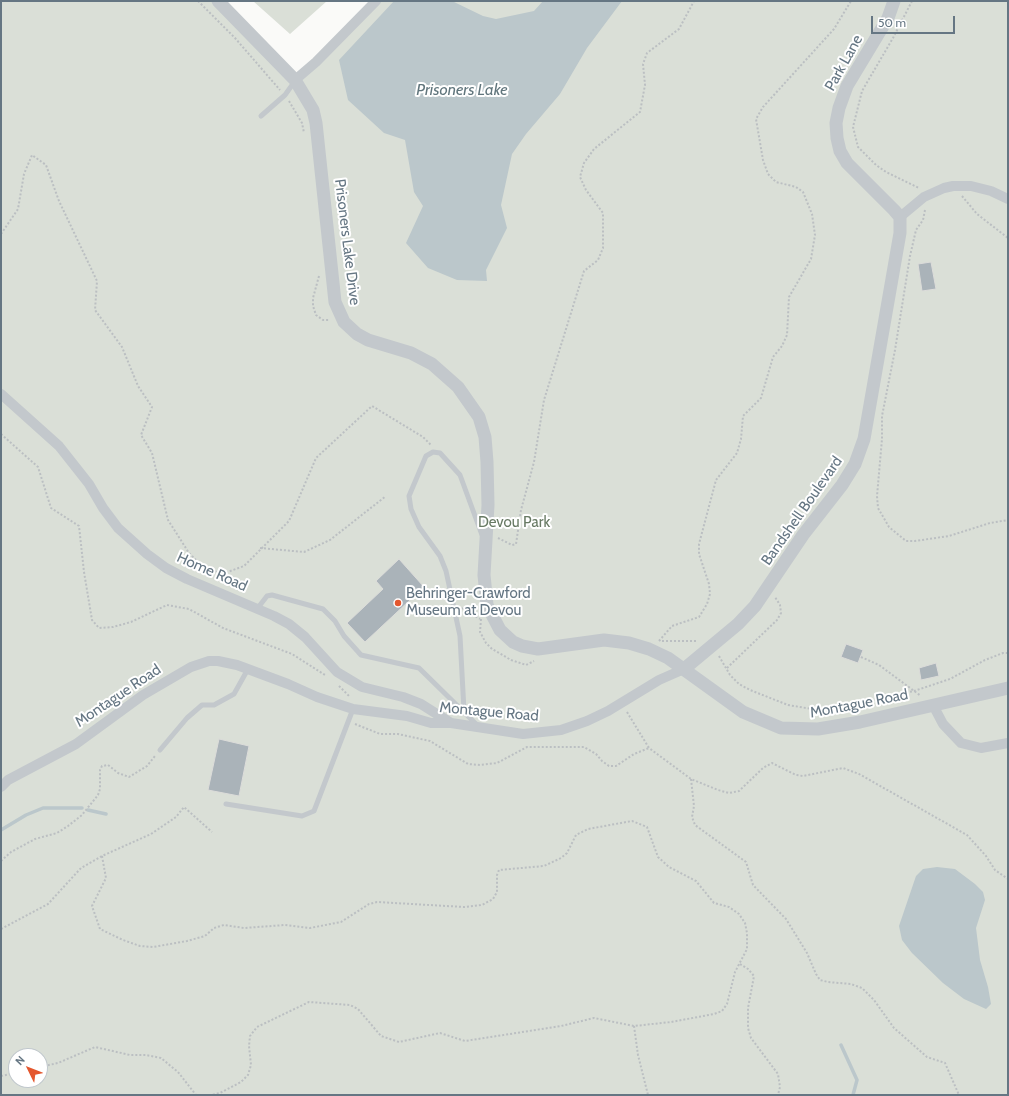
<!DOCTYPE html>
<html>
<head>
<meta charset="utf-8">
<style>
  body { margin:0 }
  #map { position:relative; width:1009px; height:1096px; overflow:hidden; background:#fafaf8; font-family:Cabin,sans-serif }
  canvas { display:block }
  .frame { position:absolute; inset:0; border:2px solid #657683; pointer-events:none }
  .north { position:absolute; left:8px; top:1048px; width:40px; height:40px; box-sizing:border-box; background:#fff; border:1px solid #c1c8cd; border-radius:50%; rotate:313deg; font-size:11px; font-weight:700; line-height:16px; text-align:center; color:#657683 }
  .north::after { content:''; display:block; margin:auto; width:14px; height:18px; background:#e4572e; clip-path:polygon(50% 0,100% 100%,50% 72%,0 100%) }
  .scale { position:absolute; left:871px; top:16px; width:84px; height:18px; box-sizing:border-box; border:2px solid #657683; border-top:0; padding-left:5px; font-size:12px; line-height:14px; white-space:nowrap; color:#657683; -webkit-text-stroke:3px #fff; paint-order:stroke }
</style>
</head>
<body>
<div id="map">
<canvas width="1009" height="1096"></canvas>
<div class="frame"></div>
<div class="north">N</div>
<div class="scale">50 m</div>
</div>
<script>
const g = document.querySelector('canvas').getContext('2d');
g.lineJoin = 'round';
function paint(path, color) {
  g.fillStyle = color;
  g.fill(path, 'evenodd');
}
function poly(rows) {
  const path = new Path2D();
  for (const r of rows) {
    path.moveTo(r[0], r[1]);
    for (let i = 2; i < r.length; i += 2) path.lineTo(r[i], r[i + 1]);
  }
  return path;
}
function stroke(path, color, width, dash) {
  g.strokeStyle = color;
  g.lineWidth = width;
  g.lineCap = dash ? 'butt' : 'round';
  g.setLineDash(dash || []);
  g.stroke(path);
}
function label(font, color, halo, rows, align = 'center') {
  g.font = font + ' Cabin,sans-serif';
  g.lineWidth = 4;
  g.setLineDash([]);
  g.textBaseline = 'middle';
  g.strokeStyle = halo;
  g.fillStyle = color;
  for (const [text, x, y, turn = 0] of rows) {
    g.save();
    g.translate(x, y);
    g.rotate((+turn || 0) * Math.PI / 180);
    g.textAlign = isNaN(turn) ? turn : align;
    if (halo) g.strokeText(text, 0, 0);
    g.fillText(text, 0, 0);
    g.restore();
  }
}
paint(poly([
  [1,1,218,1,295,80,376,1,1008,1,1008,1095,1,1095],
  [16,1056,40,1056,40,1080,16,1080],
  [253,1,327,1,290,34]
]), '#dadfd7');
paint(poly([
  [394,1,452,1,483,16,496,19,534,11,543,1,622,1,587,48,560,94,526,134,512,154,501,205,507,228,486,270,487,281,457,280,428,268,406,243,423,206,414,192,405,140,384,133,348,100,339,60],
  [937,867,955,869,975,884,983,892,985,900,976,928,980,960,988,987,991,1004,986,1009,964,999,943,983,912,953,902,940,899,926,916,876,923,869]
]), '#bbc7cb');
stroke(poly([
  [88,810,106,814],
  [1,830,26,815,43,808,82,808],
  [841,1045,857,1080,853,1095]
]), '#bbc7cb', 3.5);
const building = poly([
  [931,262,936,289,922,291,918,264,931,262],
  [399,559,424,587,365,642,347,623,383,589,376,581,399,559],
  [846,644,863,650,858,663,841,657,846,644],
  [936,663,939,676,921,680,919,668,936,663],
  [219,739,249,746,239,796,208,790,219,739]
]);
paint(building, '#aab3b9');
stroke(building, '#dcdcda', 1);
stroke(poly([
  [198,1,235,38,280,90],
  [912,1,893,38,862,91,853,127,858,147,876,165,886,172,919,188],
  [289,101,302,123,304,133],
  [962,196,977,214,1008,238],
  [925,210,923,220,916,230,910,256,895,350,882,416,882,439,877,496,878,508,889,527,906,541,915,541,949,536,990,523,1008,520],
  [1,234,18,209,24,174,32,155,46,165,59,201,97,281,95,310,122,347,138,386,152,407,141,435,152,453,168,520,189,553,202,566,222,574,244,566,289,521,316,458,372,406,423,437,431,445],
  [319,276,313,298,313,306,316,315,323,320,330,320],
  [1,434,38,467,51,508,79,526,84,572,92,620,99,628,113,627,131,622,167,605,189,609,223,628,292,654,325,675],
  [498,538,512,545,516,544,521,510,534,462,544,400,584,271,598,260,603,248,603,213,586,190,580,177,584,163,594,149,640,112,645,85,643,64,647,53,679,29,694,1],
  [260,548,304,552,330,540,386,496],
  [462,608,480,619],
  [481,619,480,632,486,643,492,649,511,660,526,665,534,661],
  [659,641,672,626,699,617,707,604,710,594,709,584,699,554,699,544,716,480,737,453,741,439,743,416,761,398,773,357,782,346,787,335,789,297,811,259,815,235,812,214,803,192,796,187,776,182,768,174,763,160,756,119,763,107,834,29,851,1],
  [662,641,698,641],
  [719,656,730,675,739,684,750,690,788,705,812,709,838,707,914,691,950,679,985,660,1003,653,1008,653],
  [861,657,879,665,921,696],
  [727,668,777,620,781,613,780,605,775,597],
  [339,686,350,697],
  [627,712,649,748,691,779,718,790,729,793,739,791,763,768,772,763,796,775,803,776,843,768,859,774,967,835,986,856,995,870,1008,879],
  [355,724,380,734,398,734,430,741,468,764,480,765,497,763,527,747,584,747,596,754,602,761,609,766,616,766,634,754,649,748],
  [691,779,694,806,692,817,695,825,746,862,753,885,786,919,807,953,816,974,820,980,828,982,851,984,862,988,874,1000,894,1028,927,1057,945,1063,959,1095],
  [102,856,106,878,92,906,100,929,123,940,140,946,153,947,187,941,205,936,214,928,224,925,244,928,285,925,310,928,341,922,369,904,377,902,464,907,482,905,493,899,497,892,497,875,499,870,544,866,561,858,567,853,576,835,588,829,632,821,647,827,658,857,669,867,696,881,714,903,729,907,739,914,745,923,747,933,747,949,735,972,727,1004,722,1011,714,1014,671,1022,634,1026,594,1018,561,1026,465,1041,440,1033,399,1042,381,1036,358,1009,350,1005,309,1002,257,1027,250,1036,249,1046,251,1065,248,1075,241,1082,220,1093,212,1095],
  [1,861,11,852,35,839,57,833,68,826,82,815,98,795,100,789,100,770,102,766,108,765,118,773,129,777,147,766,155,756],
  [1,929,48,904,81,868,102,856,151,834,176,817,184,807,212,832],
  [740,964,748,969,754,976,748,1008,748,1028,751,1038,778,1074,780,1087,778,1095],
  [634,1026,638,1055,648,1095],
  [40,1067,58,1063,95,1047,130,1055,146,1055,161,1058,178,1072,196,1095],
  [1,1076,16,1073]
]), '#bbbfc2', 2, [2, 2]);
stroke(poly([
  [261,116,285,95,295,81],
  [257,609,267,596,272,595,323,609,335,621,344,636,361,655,419,668,476,724],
  [464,711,460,636,446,571,440,556,419,527,411,509,409,496,426,456,433,452,440,453,460,475,482,535],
  [160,750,187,718,202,705,214,705,234,694,248,669],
  [226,804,302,816,314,811,353,709]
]), '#c3c8cc', 5);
stroke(poly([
  [295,80,316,62,376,1],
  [900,217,924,197,944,188,953,186,971,186,991,191,1008,199],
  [1,394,59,446,89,484,103,508,118,528,147,554,166,568,187,579,274,616,289,624,305,637,337,672,362,687,403,697,421,704,451,723],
  [933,705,943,724,961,743,981,748,1008,743],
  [1,787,8,780,76,744,143,695,191,667,209,661,218,661,237,665,288,684,317,697,353,709,407,716,431,723,451,723,523,734,561,730,587,721,608,711,659,680,684,669]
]), '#c3c8cc', 10);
stroke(poly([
  [218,1,295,80,313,110,316,123,335,302,344,322,357,334,368,340,411,353,432,364,458,387,479,417,485,437,487,462,488,505,484,575,487,605,500,630,513,642,522,646,538,649,604,640,629,643,649,649,668,658,743,712,781,728,818,729,860,722,1008,688],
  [684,669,738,624,755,606,803,535,842,485,855,464,864,439,900,233,900,217,894,210,847,163,840,151,837,138,836,123,839,108,847,86,888,18,894,1]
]), '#c3c8cc', 13);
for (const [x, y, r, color] of [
  [398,603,4,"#e4572e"]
]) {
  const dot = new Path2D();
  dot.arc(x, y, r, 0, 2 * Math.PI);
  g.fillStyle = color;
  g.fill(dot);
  stroke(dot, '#fff', 1.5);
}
label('15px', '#657683', '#fff', [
  ["Park Lane",844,63,-61],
  ["Prisoners Lake Drive",347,242,83],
  ["Bandshell Boulevard",802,511,-55],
  ["Home Road",212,572,24],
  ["Montague Road",118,696,-34],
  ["Montague Road",859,704,-11],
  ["Montague Road",489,712,5]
]);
label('15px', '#687a64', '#fff', [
  ["Devou Park",514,523]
]);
label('15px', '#657683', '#fff', [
  ["Behringer-Crawford",406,594],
  ["Museum at Devou",406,611]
], 'left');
label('italic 16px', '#60757c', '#fff', [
  ["Prisoners Lake",462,90]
]);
</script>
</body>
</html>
